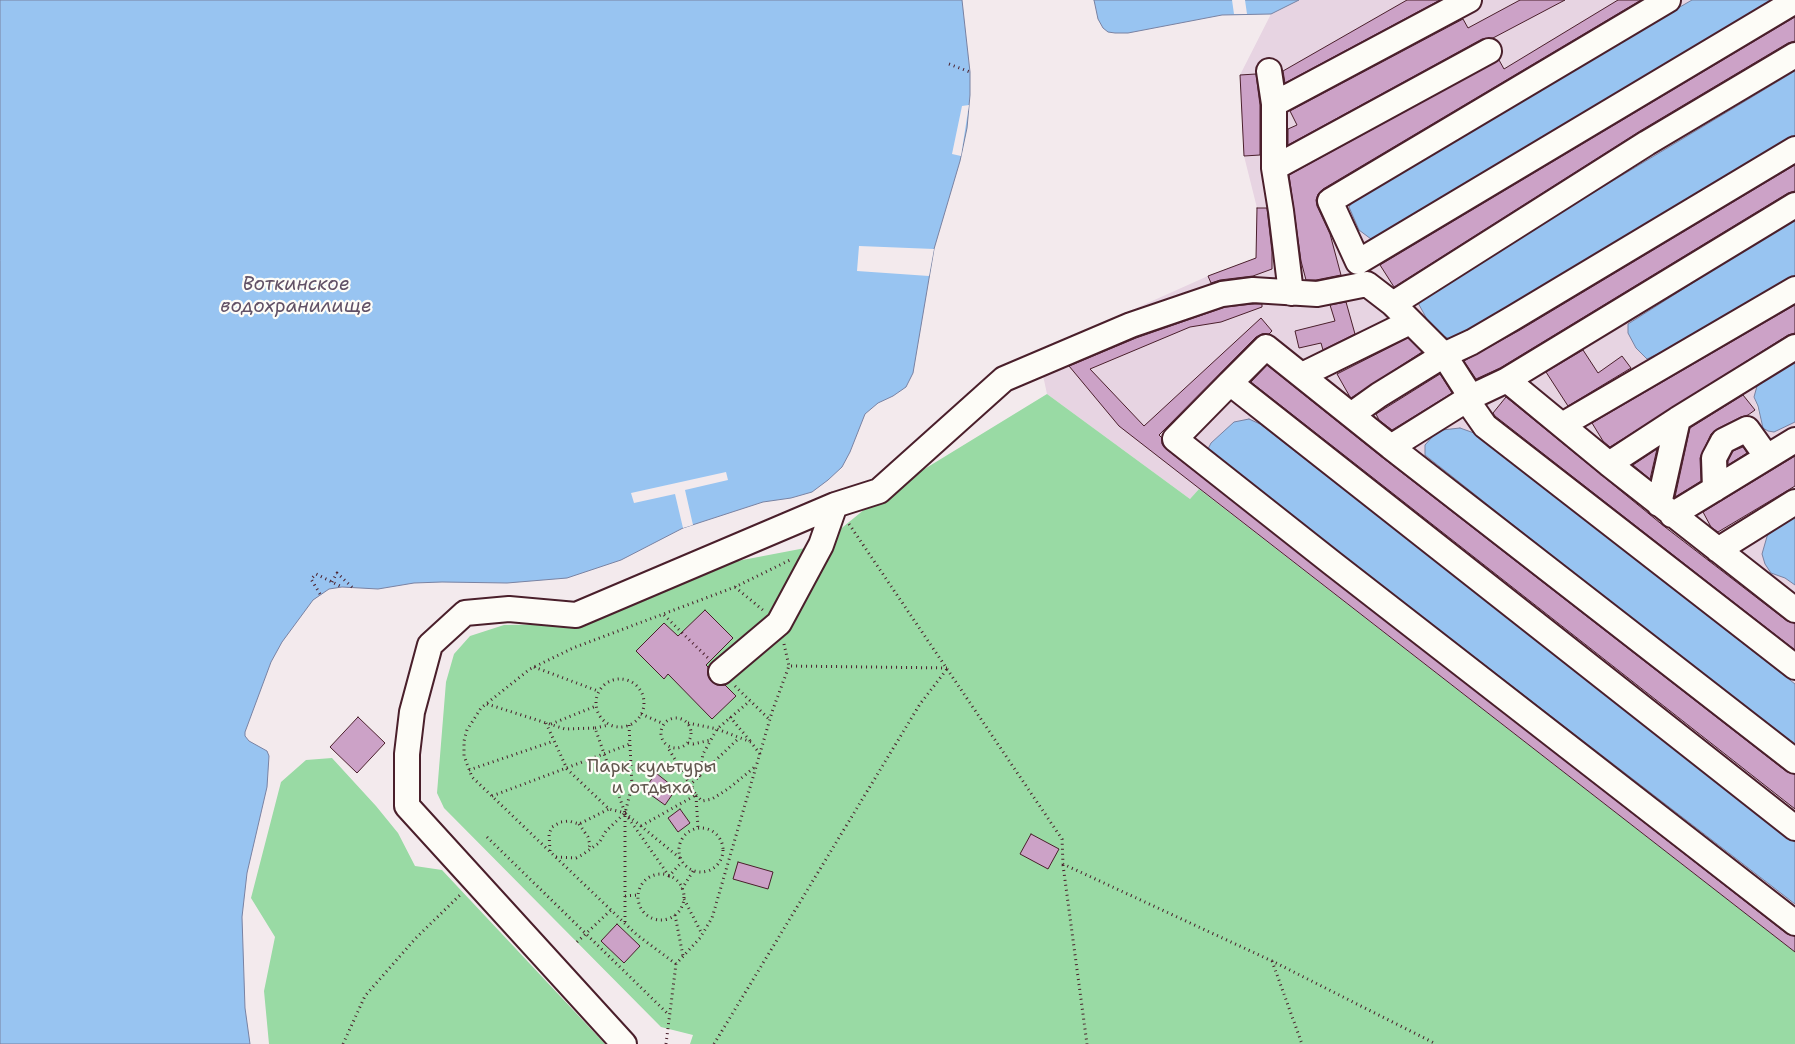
<!DOCTYPE html>
<html>
<head>
<meta charset="utf-8">
<style>
  body { margin:0 }
  canvas { display:block; background:#f3eaed }
</style>
</head>
<body>
<canvas width="1795" height="1044"></canvas>
<script>
const g = document.querySelector('canvas').getContext('2d');
g.lineJoin = 'round';
function paint(path, color) {
  g.fillStyle = color;
  g.fill(path, 'evenodd');
}
function poly(rows) {
  const path = new Path2D();
  for (const r of rows) {
    if (r.length === 3) {
      path.moveTo(r[0] + r[2], r[1]);
      path.arc(r[0], r[1], r[2], 0, 2 * Math.PI);
      continue;
    }
    path.moveTo(r[0], r[1]);
    for (let i = 2; i < r.length; i += 2) path.lineTo(r[i], r[i + 1]);
  }
  return path;
}
function stroke(path, color, width, dash) {
  g.strokeStyle = color;
  g.lineWidth = width;
  g.lineCap = dash ? 'butt' : 'round';
  g.setLineDash(dash || []);
  g.stroke(path);
}
function label(font, color, halo, rows, align = 'center') {
  g.font = font + ' "Shantell Sans",sans-serif';
  g.lineWidth = 4.5;
  g.setLineDash([]);
  g.textBaseline = 'middle';
  g.strokeStyle = halo;
  g.fillStyle = color;
  for (const [text, x, y, turn = 0] of rows) {
    g.save();
    g.translate(x, y);
    g.rotate((+turn || 0) * Math.PI / 180);
    g.textAlign = isNaN(turn) ? turn : align;
    if (halo) g.strokeText(text, 0, 0);
    g.fillText(text, 0, 0);
    g.restore();
  }
}
paint(poly([
  [1299,0,1692,0,1430,151,1795,0,1795,71,1425,294,1422,312,1429,323,1439,334,1450,339,1482,325,1795,136,1795,218,1628,324,1628,333,1795,279,1795,359,1754,397,1763,428,1774,432,1795,422,1795,512,1771,573,1785,578,1795,585,1795,684,1474,433,1425,455,1795,748,1795,842,1260,424,1263,495,1795,904,1795,952,1199,489,1190,499,1047,394,1038,352,1208,276,1256,258,1257,208,1244,156,1240,75,1271,14]
]), '#e7d4e2');
paint(poly([
  [1047,394,1190,499,1199,489,1795,952,1795,1044,690,1044,693,1035,661,1027,444,808,437,793,446,682,454,654,470,636,504,625,577,624,732,562,821,545,882,495],
  [332,758,376,806,398,833,415,866,442,870,605,1044,269,1044,264,991,275,937,251,898,281,782,306,760]
]), '#99daa4');
const water = poly([
  [0,0,962,0,970,72,970,95,967,128,960,161,934,249,913,373,906,387,893,396,878,403,865,414,850,452,842,467,828,480,812,492,791,498,763,502,683,528,621,560,567,578,507,583,442,582,414,583,378,589,342,587,329,589,313,600,282,642,271,662,245,732,245,736,249,741,267,751,269,756,267,787,247,873,242,917,245,1008,250,1044,0,1044,0,0],
  [1094,0,1299,0,1271,14,1222,15,1128,33,1115,33,1108,32,1103,28,1098,19,1094,0],
  [1692,0,1786,0,1436,205,1371,239,1359,230,1349,207,1356,197,1430,151,1692,0],
  [1795,71,1795,136,1482,325,1450,339,1439,334,1429,323,1417,301,1425,294,1795,71],
  [1795,218,1795,279,1689,339,1647,359,1636,348,1628,333,1628,324,1795,218],
  [1795,359,1795,422,1774,432,1768,431,1763,428,1758,406,1754,397,1757,386,1795,359],
  [1249,419,1260,424,1795,842,1795,904,1207,451,1211,443,1234,422,1249,419],
  [1460,428,1474,433,1795,684,1795,748,1425,455,1425,445,1433,436,1442,430,1460,428],
  [1795,512,1795,585,1785,578,1771,573,1765,564,1762,554,1768,533,1779,522,1795,512]
]);
paint(water, '#98c4f1');
stroke(water, '#7982a2', 1);
paint(poly([
  [1232,0,1245,0,1247,14,1234,14],
  [969,105,961,156,952,154,962,106],
  [859,246,934,249,929,276,857,271],
  [726,472,728,480,685,490,693,525,683,528,675,494,634,503,631,493]
]), '#f3eaed');
const building = poly([
  [1407,0,1440,0,1285,83,1283,71,1407,0],
  [1520,0,1565,0,1493,38,1482,39,1288,145,1288,129,1297,125,1290,111,1463,19,1468,28,1520,0],
  [1618,0,1641,0,1323,189,1318,194,1316,200,1317,206,1330,234,1341,275,1316,280,1306,280,1301,261,1289,175,1499,60,1504,69,1618,0],
  [1795,17,1795,41,1788,43,1640,131,1394,287,1380,265,1795,17],
  [1256,74,1260,105,1260,155,1244,156,1240,75,1256,74],
  [1795,165,1795,191,1788,193,1500,368,1476,379,1464,361,1520,330,1795,165],
  [1257,208,1267,208,1272,252,1272,269,1253,276,1220,280,1211,283,1208,276,1256,258,1257,208],
  [1346,302,1355,334,1323,350,1321,343,1299,348,1295,331,1335,321,1330,305,1346,302],
  [1253,304,1262,304,1262,307,1221,322,1190,327,1090,369,1144,426,1261,318,1272,331,1269,334,1262,334,1256,337,1159,435,1162,438,1162,444,1166,449,1787,934,1795,936,1795,952,1119,426,1069,366,1136,338,1225,307,1253,304],
  [1795,305,1795,333,1788,335,1610,447,1603,441,1592,423,1795,305],
  [1408,338,1422,352,1351,398,1350,397,1337,374,1408,338],
  [1583,350,1598,373,1622,356,1631,368,1568,406,1546,372,1583,350],
  [1267,365,1383,458,1787,772,1795,774,1795,809,1251,382,1267,365],
  [1440,374,1452,393,1392,430,1379,420,1376,414,1440,374],
  [1743,395,1755,410,1748,415,1741,417,1717,429,1711,434,1700,458,1701,481,1675,497,1690,428,1743,395],
  [1506,397,1665,527,1787,621,1795,623,1795,650,1495,416,1493,413,1506,397],
  [1743,447,1747,453,1728,465,1728,461,1733,451,1743,447],
  [1657,449,1650,479,1633,465,1657,449],
  [1795,456,1795,486,1718,532,1711,527,1703,512,1795,456],
  [705,610,733,638,706,665,708,667,708,675,711,681,717,685,725,685,736,696,712,719,668,674,664,679,636,651,664,623,678,636,705,610],
  [358,717,385,743,357,773,330,747,358,717],
  [656,773,676,789,665,805,644,790,656,773],
  [680,809,690,823,678,832,668,818,680,809],
  [1031,834,1059,849,1048,869,1020,854,1031,834],
  [738,862,773,872,768,889,733,879,738,862],
  [617,924,640,946,624,963,601,941,617,924]
]);
paint(building, '#cca2c7');
stroke(building, '#4a1f2b', 1);
const minor = poly([
  [1668,0,1330,201,1358,262,1795,1],
  [1269,71,1274,104,1274,168,1281,211,1291,293],
  [1274,104,1469,0],
  [1274,168,1489,51],
  [1795,205,1507,380,1609,464,1795,610],
  [1393,304,1647,143,1795,55],
  [1302,375,1410,322],
  [1507,380,1471,397,1391,447,1351,415,1379,395,1444,355,1472,342,1513,318,1795,149],
  [1230,383,1175,439,1332,563,1795,923],
  [1351,415,1266,347,1230,383,1795,828],
  [1562,425,1795,289],
  [1391,447,1795,761],
  [1609,464,1678,419,1795,347],
  [1715,489,1714,458,1723,441,1747,429,1767,457],
  [1659,504,1678,419],
  [1672,515,1795,440],
  [1718,550,1795,502],
  [721,672,779,623,821,545,835,505],
  [624,1044,407,806,407,754,412,712,430,645,465,613,509,609,576,615,835,505,879,491,1004,379,1131,325,1222,294,1253,290,1317,294,1367,284,1393,304,1444,355,1471,397,1471,406,1485,426,1795,667]
]);
stroke(minor, '#4a1f2b', 28);
stroke(poly([
  [949,64,970,72],
  [849,524,1062,839,1063,864,1272,961,1436,1044],
  [332,582,337,573,353,588],
  [735,587,764,611],
  [320,594,311,579,316,574,342,587],
  [664,615,708,658],
  [784,644,789,666],
  [534,667,598,691],
  [620,703,24],
  [735,686,770,720],
  [487,704,565,729,595,728,625,813,625,922],
  [641,714,664,724],
  [730,717,751,742],
  [676,733,15],
  [546,723,567,769,609,809,625,813,681,859],
  [688,723,717,729,751,742,760,754],
  [551,724,596,706],
  [629,725,632,786,625,813,669,876,682,862],
  [595,728,609,725],
  [688,743,693,744,711,740],
  [469,770,554,741],
  [699,777,703,754,717,729,750,701],
  [692,787,692,783,739,738],
  [696,795,702,801,712,799,728,789,756,766],
  [492,796,630,744],
  [696,796,698,828],
  [579,824,588,837,590,845,588,850],
  [641,826,696,795,667,746],
  [701,850,22],
  [487,837,669,1015],
  [550,851,549,834,552,827,561,822,569,821,579,824,609,809],
  [556,857,576,858,582,855,599,843,606,831,625,813],
  [1063,865,1087,1044],
  [661,897,23],
  [682,889,693,871],
  [625,896,638,895],
  [684,899,702,934],
  [675,915,683,956],
  [577,942,611,910],
  [1272,961,1302,1044],
  [676,964,637,935,472,777,464,756,464,741,467,730,481,708,530,669,573,648,735,587,790,560],
  [343,1044,365,996,415,939,462,893],
  [666,1044,676,964,700,938,712,918,772,712,789,666,947,668],
  [714,1044,920,704,947,669]
]), '#4a1f2b', 3, [1, 4]);
stroke(minor, '#fdfcf7', 24);
label('18px', '#62574f', '#fdfcf7', [
  ["Парк культуры",652,767],
  ["и отдыха",652,788]
]);
label('italic 19px', '#615166', '#fdfcf7', [
  ["Воткинское",296,285],
  ["водохранилище",296,307]
]);
</script>
</body>
</html>
